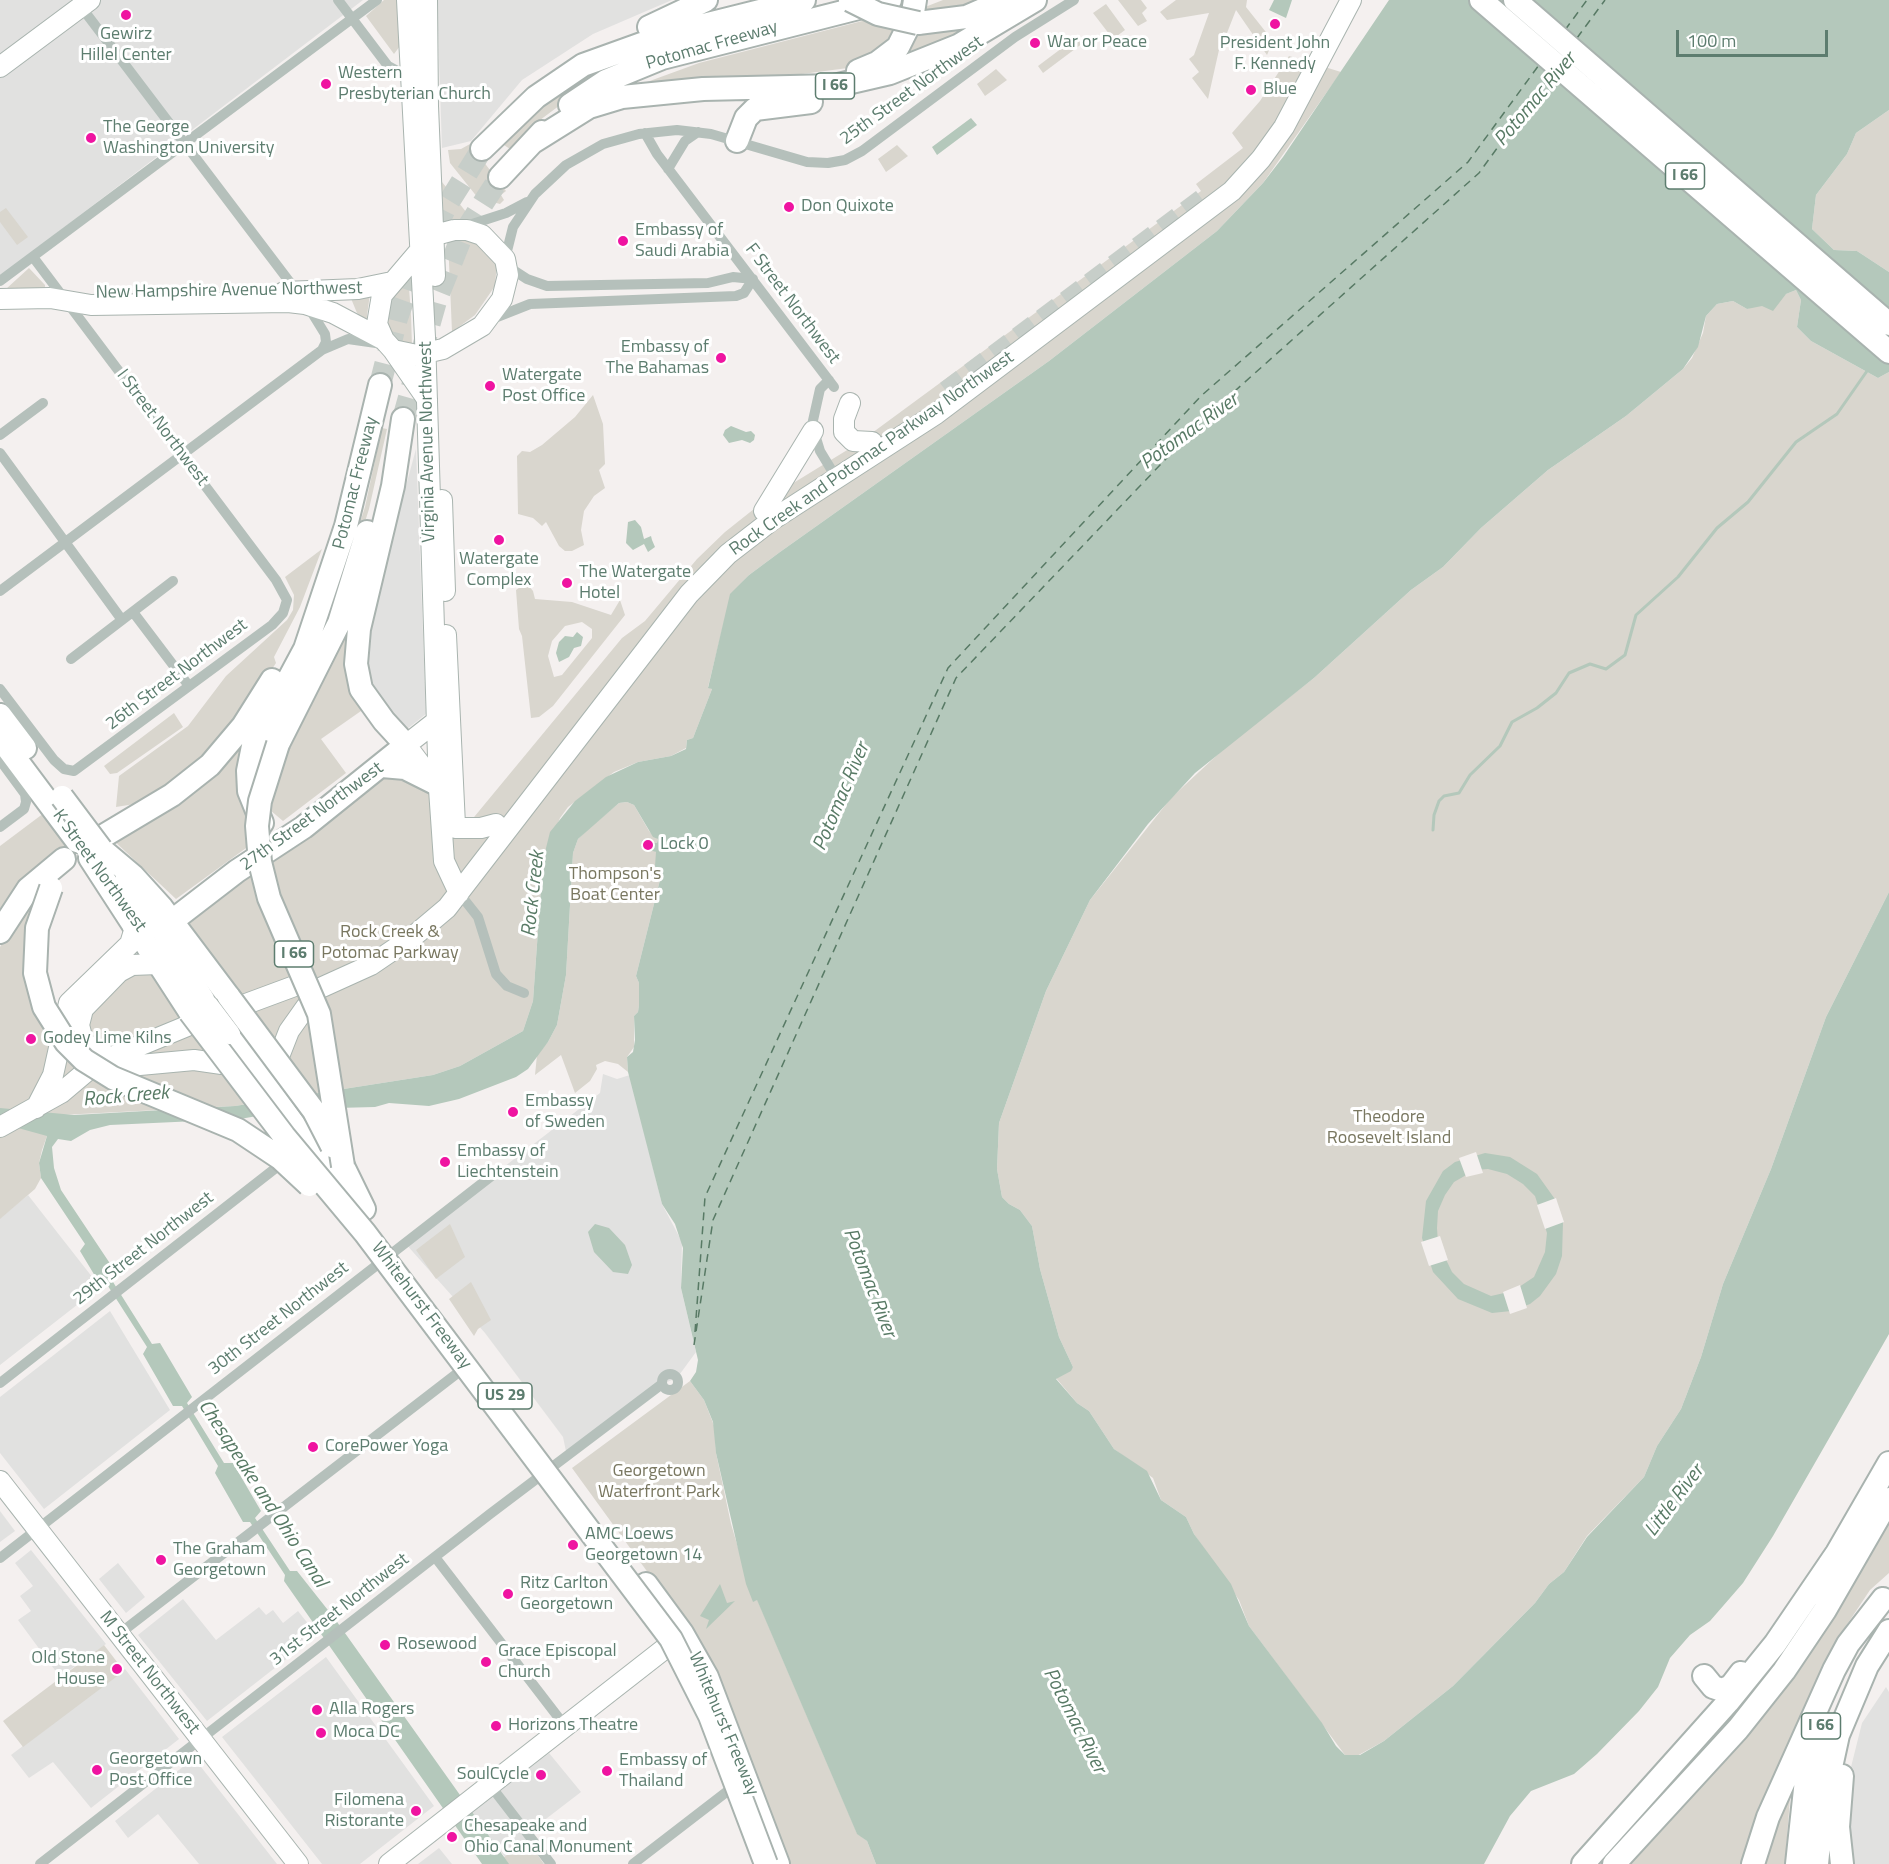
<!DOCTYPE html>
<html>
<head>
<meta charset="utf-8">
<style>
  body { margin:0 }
  #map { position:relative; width:1889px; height:1864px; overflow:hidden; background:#f4f0ef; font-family:"Titillium Web",sans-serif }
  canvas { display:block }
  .scale { position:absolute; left:1676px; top:30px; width:152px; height:27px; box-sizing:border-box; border:3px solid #5d7d6f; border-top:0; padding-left:8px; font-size:18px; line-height:21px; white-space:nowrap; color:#5d7d6f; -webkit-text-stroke:4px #fff; paint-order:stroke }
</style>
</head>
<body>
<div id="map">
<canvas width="1889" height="1864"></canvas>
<div class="scale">100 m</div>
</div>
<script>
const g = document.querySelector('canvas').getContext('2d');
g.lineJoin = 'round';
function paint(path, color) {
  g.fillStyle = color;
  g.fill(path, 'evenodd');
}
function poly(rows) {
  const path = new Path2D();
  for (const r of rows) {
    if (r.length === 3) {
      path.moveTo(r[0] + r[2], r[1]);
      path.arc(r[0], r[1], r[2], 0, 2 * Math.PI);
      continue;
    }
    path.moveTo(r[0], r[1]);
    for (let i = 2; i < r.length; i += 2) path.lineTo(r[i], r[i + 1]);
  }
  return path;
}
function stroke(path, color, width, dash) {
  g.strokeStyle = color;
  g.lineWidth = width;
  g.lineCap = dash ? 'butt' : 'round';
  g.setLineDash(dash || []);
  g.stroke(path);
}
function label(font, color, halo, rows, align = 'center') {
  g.font = font + ' "Titillium Web",sans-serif';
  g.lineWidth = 6;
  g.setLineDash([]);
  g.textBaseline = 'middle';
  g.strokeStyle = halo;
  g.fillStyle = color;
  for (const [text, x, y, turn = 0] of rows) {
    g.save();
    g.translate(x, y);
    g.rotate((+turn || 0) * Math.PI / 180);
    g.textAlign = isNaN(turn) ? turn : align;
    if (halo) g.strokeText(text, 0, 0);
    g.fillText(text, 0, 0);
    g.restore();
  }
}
paint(poly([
  [0,0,363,0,0,276],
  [437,0,672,0,593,34,522,80,471,141,442,148],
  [416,449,426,714,402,733,366,684,360,654],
  [603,1074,617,1079,630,1075,662,1204,682,1242,681,1288,696,1352,677,1378,662,1384,567,1456,563,1437,485,1333,405,1243,600,1093],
  [28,1195,100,1287,0,1365,0,1218],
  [110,1311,170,1410,44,1509,0,1453,0,1397],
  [0,1511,15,1531,0,1542],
  [31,1550,106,1644,60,1677,18,1620,31,1611,20,1596,33,1586,15,1563],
  [118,1563,145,1597,126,1613,99,1579],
  [183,1599,216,1640,259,1607,266,1615,273,1610,283,1623,298,1611,317,1635,207,1721,138,1635],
  [326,1657,434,1806,360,1864,322,1864,222,1737],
  [125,1669,179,1739,91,1808,53,1762,29,1778,11,1755],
  [1886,1687,1889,1692,1889,1864,1852,1864,1850,1857,1849,1775,1862,1723],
  [549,1753,581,1792,525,1835,528,1839,505,1857,472,1813],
  [194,1758,277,1864,199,1864,158,1814,128,1838,115,1821],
  [439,1848,452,1864,418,1864]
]), '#e1e1e0');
paint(poly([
  [384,0,397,0,400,12,400,46,394,54,366,16],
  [943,0,992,0,934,15,920,9],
  [1118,0,1141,0,1147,8,1142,13,1147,21,1138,26],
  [1176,0,1247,0,1246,7,1273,41,1267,55,1236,10,1227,33,1223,32,1208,99,1192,78,1199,72,1189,59,1194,55,1209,13,1167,20,1160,12],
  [827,3,829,10,575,94,540,120,510,149,501,143,526,119,563,90,612,63,767,17],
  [1106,4,1125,30,1113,39,1093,13],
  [874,18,903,26,898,37,848,68,779,77,636,86,699,63],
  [979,21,931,51,876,69,911,34],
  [1078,36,1083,43,1043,73,1038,66],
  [1289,56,1341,72,1263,183,1217,231,1049,361,780,552,749,575,731,594,708,687,712,689,693,738,687,740,686,748,671,756,638,762,614,772,568,807,560,818,543,860,533,1001,523,1031,460,1066,433,1075,235,1106,61,1115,47,1136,42,1150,39,1163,41,1178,35,1189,0,1219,0,947,18,917,49,875,41,893,45,1023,132,969,210,904,300,837,389,775,422,785,465,828,622,638,645,621,697,559,725,532,764,501,857,444,1201,191,1196,184,1243,148,1232,133,1260,101],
  [996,69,1007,80,985,96,977,84],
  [1889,110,1889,272,1857,251,1834,250,1812,229,1816,195,1847,154,1856,133],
  [470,144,506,191,501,195,504,200,500,204,478,198,450,163,448,150,461,149],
  [897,145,908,156,886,172,878,159],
  [442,182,471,218,443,223],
  [6,208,28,237,17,245,0,222,0,212],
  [471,236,497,262,495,286,475,315,452,332,448,239],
  [29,268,45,285,45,288,6,289],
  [408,274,411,315,412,346,397,341,386,322,392,292],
  [1796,290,1801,300,1797,327,1811,341,1878,378,1889,372,1889,892,1826,1017,1771,1169,1723,1284,1701,1357,1681,1409,1657,1446,1644,1477,1587,1536,1564,1572,1549,1584,1535,1603,1453,1686,1384,1741,1355,1757,1345,1755,1249,1626,1239,1600,1194,1534,1186,1517,1161,1500,1153,1478,1114,1449,1089,1411,1077,1403,1056,1378,1073,1367,1059,1337,1040,1269,1032,1226,1020,1210,1009,1204,1002,1197,997,1169,999,1123,1046,991,1090,900,1171,798,1229,744,1314,678,1411,590,1443,567,1481,528,1548,470,1626,416,1683,369,1692,358,1703,333,1706,316,1717,304,1733,301,1747,309],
  [370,294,367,315,368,323,357,313,350,296],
  [593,395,603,424,605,464,599,470,605,488,594,496,584,511,581,530,584,545,572,551,565,551,559,546,546,522,542,526,533,518,518,514,517,456,522,451,530,452,542,445,575,417],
  [382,428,387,429,369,509,330,633,254,777,254,768,339,588,365,507],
  [322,549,300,607,274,657,276,663,233,729,153,801,116,807,119,776,188,726,226,676,287,620,293,610,294,595,285,577],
  [523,585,528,585,533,591,535,599,572,602,611,615,620,600,625,615,553,706,539,717,531,718,522,636,519,629,516,590],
  [582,622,592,629,592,638,562,675,554,677,548,656,552,641,565,626],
  [353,602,362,707,361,711,321,739,346,773,283,821,270,810,276,775],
  [260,709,253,843,176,899,110,837],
  [174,713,183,727,117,773,110,774,104,766],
  [627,802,634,805,649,831,658,839,657,843,642,840,656,852,661,876,636,976,639,983,639,1005,638,1012,634,1016,634,1047,627,1057,628,1072,618,1064,605,1061,596,1065,597,1069,590,1081,575,1093,561,1055,535,1075,537,1055,548,1042,557,1025,566,975,573,853,578,839,589,828,619,803],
  [44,813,70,848,47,864,0,917,0,846],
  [450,1224,465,1257,436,1279,416,1250],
  [471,1282,491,1320,478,1329,474,1336,449,1299],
  [690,1381,704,1400,715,1428,716,1453,731,1524,754,1601,757,1599,857,1833,867,1841,876,1864,788,1864,699,1643,572,1468],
  [1889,1512,1889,1573,1870,1590,1846,1626,1821,1674,1744,1864,1623,1864,1642,1843],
  [104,1645,124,1671,23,1747,3,1721],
  [1790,1798,1785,1864,1763,1864,1782,1810],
  [527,1840,544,1864,508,1864,503,1858]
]), '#d9d6ce');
paint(poly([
  [1274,0,1292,0,1286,18,1269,10],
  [1389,0,1889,0,1889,110,1856,133,1847,154,1816,195,1812,229,1834,250,1857,251,1889,272,1889,372,1878,378,1811,341,1797,327,1801,300,1796,290,1786,294,1773,311,1762,306,1747,309,1733,301,1717,304,1706,316,1698,347,1683,369,1626,416,1548,470,1481,528,1443,567,1411,590,1314,678,1195,773,1148,824,1090,900,1046,991,999,1123,997,1169,1002,1197,1009,1204,1020,1210,1032,1226,1040,1269,1059,1337,1073,1367,1071,1371,1056,1379,1077,1403,1089,1411,1114,1449,1147,1471,1161,1500,1186,1517,1194,1534,1231,1584,1249,1626,1322,1723,1336,1746,1345,1755,1360,1755,1384,1741,1453,1686,1535,1603,1549,1584,1564,1572,1587,1537,1644,1477,1657,1446,1681,1409,1701,1357,1723,1284,1771,1169,1826,1017,1889,892,1889,1334,1773,1536,1743,1583,1710,1621,1690,1635,1670,1658,1658,1687,1639,1711,1597,1754,1574,1774,1531,1791,1510,1816,1484,1864,876,1864,867,1841,857,1834,757,1600,753,1602,746,1584,716,1453,713,1422,704,1400,690,1381,696,1372,698,1360,681,1288,683,1248,675,1224,662,1204,628,1072,627,1057,633,1052,635,1040,634,1016,638,1012,639,1005,639,983,636,976,661,876,655,866,656,852,641,847,642,840,657,843,658,839,653,837,634,805,627,802,619,803,578,839,573,853,566,975,557,1025,548,1042,528,1069,516,1077,459,1099,429,1106,389,1103,375,1107,297,1109,240,1119,110,1125,90,1130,71,1141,58,1139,52,1147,54,1168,61,1190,119,1277,113,1282,152,1344,160,1343,192,1397,187,1403,224,1463,233,1463,261,1511,255,1518,290,1571,297,1571,335,1619,509,1864,482,1864,284,1581,285,1575,250,1522,243,1522,215,1473,218,1466,182,1406,173,1406,143,1354,147,1347,108,1286,101,1286,80,1251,85,1244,41,1178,39,1163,47,1136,0,1123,0,1108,74,1115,235,1106,433,1075,460,1066,523,1031,533,1001,543,860,550,832,575,801,606,777,638,762,671,756,686,749,687,740,693,738,712,689,708,688,730,594,749,575,780,552,1049,361,1217,231,1263,183,1283,157],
  [971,118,977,125,937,155,932,147],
  [731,426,746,432,751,431,755,435,754,440,750,443,742,440,729,443,723,435,725,430],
  [635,520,641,527,644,539,651,536,652,540,655,547,648,552,644,544,633,550,626,543,628,522],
  [577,632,583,637,581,646,574,648,569,657,559,662,556,653,559,642,565,636,573,637],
  [1485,1153,1510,1157,1537,1174,1557,1202,1563,1222,1562,1256,1556,1274,1540,1296,1530,1304,1511,1311,1492,1313,1458,1299,1433,1272,1422,1238,1426,1201,1443,1171,1455,1162],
  [1488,1169,1507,1174,1523,1184,1535,1196,1547,1233,1545,1252,1534,1277,1513,1291,1491,1296,1464,1284,1452,1272,1438,1243,1437,1228,1438,1211,1445,1195,1454,1182,1475,1170],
  [595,1224,609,1228,625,1245,632,1265,628,1274,613,1272,594,1252,588,1232],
  [720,1584,727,1603,735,1601,706,1629,709,1620,700,1616]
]), '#b4c8bb');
paint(poly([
  [1476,1152,1483,1173,1466,1177,1459,1158],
  [1556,1198,1564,1222,1545,1229,1537,1205],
  [1440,1236,1448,1260,1429,1266,1421,1242],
  [1520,1285,1527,1308,1510,1314,1503,1292]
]), '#f4f0ef');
stroke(poly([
  [1433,830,1434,815,1439,801,1444,796,1459,793,1470,775,1500,746,1512,722,1537,708,1556,693,1569,673,1590,664,1606,669,1625,655,1636,615,1678,577,1717,528,1748,502,1796,442,1837,414,1867,371]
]), '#b4c8bb', 3);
stroke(poly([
  [1565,30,1587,0],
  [1577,38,1605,0],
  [695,1332,705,1197,948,668,1201,396,1468,162,1539,65],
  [694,1345,713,1220,956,678,1208,415,1479,173,1551,74]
]), '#587a65', 1.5, [8, 6]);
stroke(poly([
  [946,391,1202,199]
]), '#c7cec9', 20, [20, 10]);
stroke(poly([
  [380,385,397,318,414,270,447,205,482,149],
  [403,419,436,301,462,236,500,177]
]), '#c7cec9', 22, [22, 11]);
const major = poly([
  [407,0,425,337,439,789,444,861,459,893],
  [427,0,428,106,435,276],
  [0,67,90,0],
  [454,230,467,230,482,235,505,259,508,275,502,299,482,326,443,349,417,355,393,350,384,340,377,324,382,295,428,241,439,234,454,230],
  [284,292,358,289,392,282],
  [0,299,50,298,91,305,288,302,305,304,333,313,384,340],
  [393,350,427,399],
  [850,403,844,419,844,432,853,441,872,442],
  [442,500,445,591],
  [764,511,813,431],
  [446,635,455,825],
  [436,785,406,745,443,716],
  [455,828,481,828,496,824],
  [125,880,158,925,204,999],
  [318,989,371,965,415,935,447,908,689,594,728,554,772,520,936,414,1232,191,1261,159,1284,127,1351,0],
  [246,1004,300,984],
  [230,1034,355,1207],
  [280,1054,289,1031,306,1007],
  [112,1057,97,1053,83,1041,79,1025,83,1009,119,972,132,965,158,964,170,969],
  [118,1067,194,1060,222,1064],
  [36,1108,53,1075,69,1003,130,944,134,931,132,922],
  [0,1127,61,1093,87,1071,112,1057,192,1024],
  [0,1481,298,1864],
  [389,1864,677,1639,672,1631]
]);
const highway = poly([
  [1481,0,1889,352],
  [1515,0,1889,324],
  [918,23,966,17,1006,0],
  [649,27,706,0],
  [948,52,1035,0],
  [858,71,877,63,898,47,912,19,915,0],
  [570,105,606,81,662,58,890,0],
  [737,141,746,118,755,109,811,102],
  [533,142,589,107,622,97,703,89,834,86,890,73,960,45],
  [482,149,536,97,583,65,672,33,804,0],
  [500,177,542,132],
  [0,715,25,748],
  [0,738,77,841],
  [278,744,339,623,367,532],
  [382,766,405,768,435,783],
  [262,823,249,791,248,771,253,746,305,649,346,526,380,385],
  [90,844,172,795,210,765,243,726,272,680],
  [101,849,133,876,162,908,229,997],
  [90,858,190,1012],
  [132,922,153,926,172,921,237,871,304,827,406,745,384,721,361,689,356,664,359,629,393,486,403,419],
  [0,932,28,889,64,859],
  [343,1166,364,1209],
  [646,1584,682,1633,707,1677,778,1864],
  [1704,1676,1713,1687,1722,1690,1731,1686,1741,1673],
  [1583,1864,1728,1702,1775,1644,1837,1553,1889,1463],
  [1614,1864,1738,1729,1784,1671,1825,1610,1889,1499],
  [1753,1864,1768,1817,1834,1670,1848,1644,1883,1599],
  [1797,1864,1806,1780,1820,1729],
  [1817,1864,1823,1804,1838,1735,1867,1666,1889,1631],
  [1842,1864,1838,1827,1842,1776]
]);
stroke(major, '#a9b4af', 22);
stroke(highway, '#a9b3af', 26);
stroke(poly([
  [338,0,388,66,399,72,413,72],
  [79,4,298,293],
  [645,133,657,154,834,387],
  [668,169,685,141,698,132],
  [463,227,506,213,527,202],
  [505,259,513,227,535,194,566,165,603,144,639,134,677,130,711,134,807,162,828,163,845,160,862,151,1015,37,1074,0],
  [0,281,377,0],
  [309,308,325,334,326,342,322,350],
  [492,319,530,304,736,296,744,293,753,279,733,277,708,283,547,286,527,279,507,266],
  [829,380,820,389,812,425,820,451,837,479],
  [0,435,43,403],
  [0,453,122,620],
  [0,591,322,350,348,339,376,343],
  [133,612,189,686],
  [71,659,173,581],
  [0,689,54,760,64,769,74,771,272,625,283,613,287,600,276,580,33,257],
  [0,760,25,794,26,802,24,809,0,827],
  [459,893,478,917,496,974,507,986,524,993],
  [670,1382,8],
  [0,1383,286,1160],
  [435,1557,565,1726],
  [0,1558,494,1174],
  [119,1634,468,1365],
  [490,1785,551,1864],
  [40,1864,490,1514,662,1384],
  [633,1864,729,1790]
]), '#b5c0bb', 10);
stroke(major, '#fff', 20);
stroke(highway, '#fff', 22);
const majorBridge = poly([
  [208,1005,230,1034]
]);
const highwayBridge = poly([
  [850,0,878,14,918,23],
  [278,744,260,801,257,826,260,862,269,898,319,1014,343,1166],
  [62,797,101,849],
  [51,888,37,928,35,973,44,1007,66,1042,84,1060,113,1078,238,1130,280,1158,309,1185],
  [229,997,314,1111,332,1146],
  [190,1012,284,1136,365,1233,671,1639,710,1716,766,1864]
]);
stroke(majorBridge, '#a9b4af', 22, []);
stroke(highwayBridge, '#a9b3af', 26, []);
stroke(majorBridge, '#fff', 20);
stroke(highwayBridge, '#fff', 22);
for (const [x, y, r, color] of [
  [126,15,6,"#ef14a1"],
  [1275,24,6,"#ef14a1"],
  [1035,43,6,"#ef14a1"],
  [326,84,6,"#ef14a1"],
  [1251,90,6,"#ef14a1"],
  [91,138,6,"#ef14a1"],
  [789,207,6,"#ef14a1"],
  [623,241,6,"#ef14a1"],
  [721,358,6,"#ef14a1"],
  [490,386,6,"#ef14a1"],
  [499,540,6,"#ef14a1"],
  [567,583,6,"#ef14a1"],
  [648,845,6,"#ef14a1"],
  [31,1039,6,"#ef14a1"],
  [513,1112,6,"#ef14a1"],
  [445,1162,6,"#ef14a1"],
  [313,1447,6,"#ef14a1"],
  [573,1545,6,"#ef14a1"],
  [161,1560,6,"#ef14a1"],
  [508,1594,6,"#ef14a1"],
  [385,1645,6,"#ef14a1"],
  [486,1662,6,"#ef14a1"],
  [117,1669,6,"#ef14a1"],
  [317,1710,6,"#ef14a1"],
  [496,1726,6,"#ef14a1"],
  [321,1733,6,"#ef14a1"],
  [97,1770,6,"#ef14a1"],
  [607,1771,6,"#ef14a1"],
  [541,1775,6,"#ef14a1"],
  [416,1811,6,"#ef14a1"],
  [452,1837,6,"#ef14a1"]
]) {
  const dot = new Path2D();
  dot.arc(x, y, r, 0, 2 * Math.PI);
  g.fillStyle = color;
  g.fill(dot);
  stroke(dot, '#fff', 2);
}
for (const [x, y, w] of [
  [835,86,39],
  [1685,176,39],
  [294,954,39],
  [505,1396,54],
  [1821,1726,39]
]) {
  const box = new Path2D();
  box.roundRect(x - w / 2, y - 13, w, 26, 4.5);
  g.fillStyle = '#fff';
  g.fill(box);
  stroke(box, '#5d7d6f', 1.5);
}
label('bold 16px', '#5d7d6f', null, [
  ["I 66",835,86],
  ["I 66",1685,176],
  ["I 66",294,954],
  ["US 29",505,1396],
  ["I 66",1821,1726]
]);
label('18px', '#5d7d6f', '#fff', [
  ["Gewirz",126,35,"center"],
  ["Hillel Center",126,56,"center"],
  ["War or Peace",1047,43],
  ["President John",1275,44,"center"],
  ["F. Kennedy",1275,65,"center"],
  ["Western",338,74],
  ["Presbyterian Church",338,95],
  ["Blue",1263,90],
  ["The George",103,128],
  ["Washington University",103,149],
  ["Don Quixote",801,207],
  ["Embassy of",635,231],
  ["Saudi Arabia",635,252],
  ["Embassy of",709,348,"right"],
  ["The Bahamas",709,369,"right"],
  ["Watergate",502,376],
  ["Post Office",502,397],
  ["Watergate",499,560,"center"],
  ["Complex",499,581,"center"],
  ["The Watergate",579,573],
  ["Hotel",579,594],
  ["Lock 0",660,845],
  ["Godey Lime Kilns",43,1039],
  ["Embassy",525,1102],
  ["of Sweden",525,1123],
  ["Embassy of",457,1152],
  ["Liechtenstein",457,1173],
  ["CorePower Yoga",325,1447],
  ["AMC Loews",585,1535],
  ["Georgetown 14",585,1556],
  ["The Graham",173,1550],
  ["Georgetown",173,1571],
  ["Ritz Carlton",520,1584],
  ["Georgetown",520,1605],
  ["Rosewood",397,1645],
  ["Grace Episcopal",498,1652],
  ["Church",498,1673],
  ["Old Stone",105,1659,"right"],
  ["House",105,1680,"right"],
  ["Alla Rogers",329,1710],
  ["Horizons Theatre",508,1726],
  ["Moca DC",333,1733],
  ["Georgetown",109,1760],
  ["Post Office",109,1781],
  ["Embassy of",619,1761],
  ["Thailand",619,1782],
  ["SoulCycle",529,1775,"right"],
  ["Filomena",404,1801,"right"],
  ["Ristorante",404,1822,"right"],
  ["Chesapeake and",464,1827],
  ["Ohio Canal Monument",464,1848]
], 'left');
label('18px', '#5d7d6f', '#fff', [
  ["Potomac Freeway",712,46,-16],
  ["25th Street Northwest",912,91,-36],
  ["New Hampshire Avenue Northwest",229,291,-1],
  ["F Street Northwest",792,304,53],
  ["I Street Northwest",162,428,53],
  ["Virginia Avenue Northwest",428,442,-91],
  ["Rock Creek and Potomac Parkway Northwest",872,454,-35],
  ["Potomac Freeway",356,483,-76],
  ["26th Street Northwest",177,675,-37],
  ["27th Street Northwest",312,817,-36],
  ["K Street Northwest",99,871,54],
  ["29th Street Northwest",144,1249,-38],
  ["Whitehurst Freeway",421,1306,53],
  ["30th Street Northwest",279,1319,-38],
  ["31st Street Northwest",340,1610,-38],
  ["M Street Northwest",149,1673,52],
  ["Whitehurst Freeway",723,1724,67]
]);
label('18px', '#797760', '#fff', [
  ["Thompson's",615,875],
  ["Boat Center",615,896],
  ["Rock Creek &",390,933],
  ["Potomac Parkway",390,954],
  ["Theodore",1389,1118],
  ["Roosevelt Island",1389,1139],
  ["Georgetown",659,1472],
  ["Waterfront Park",659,1493]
]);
label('italic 20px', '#587a65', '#fff', [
  ["Potomac River",1536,100,-50],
  ["Potomac River",1190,432,-36],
  ["Potomac River",842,797,-67],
  ["Rock Creek",534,894,-84],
  ["Rock Creek",126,1097,-5],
  ["Potomac River",869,1283,69],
  ["Chesapeake and Ohio Canal",262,1494,57],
  ["Little River",1675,1501,-53],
  ["Potomac River",1074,1721,63]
]);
</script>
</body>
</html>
